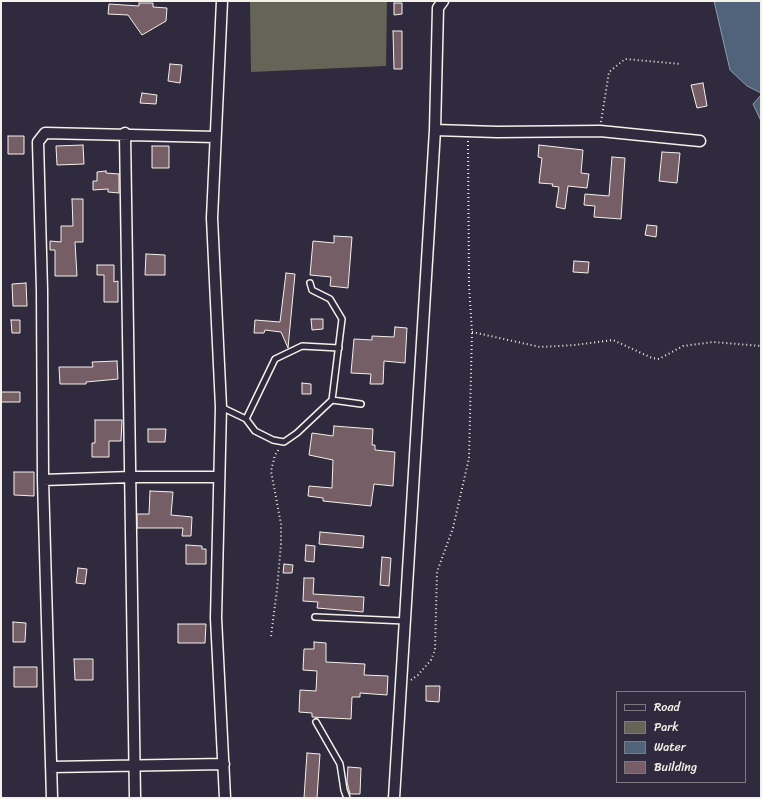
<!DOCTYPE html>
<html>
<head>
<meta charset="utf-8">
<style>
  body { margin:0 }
  #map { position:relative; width:762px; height:799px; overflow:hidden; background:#2f2a3d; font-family:Sriracha,sans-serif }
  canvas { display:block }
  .frame { position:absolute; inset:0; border:2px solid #f4f1e8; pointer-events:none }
  .legend { position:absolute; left:616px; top:691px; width:130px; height:92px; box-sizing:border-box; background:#2f2a3d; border:1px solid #7e7a81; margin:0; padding:5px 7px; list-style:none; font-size:12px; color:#f4f1e8 }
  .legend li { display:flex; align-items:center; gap:8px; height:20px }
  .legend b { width:20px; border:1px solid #7e7a81 }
</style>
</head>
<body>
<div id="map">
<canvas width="762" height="799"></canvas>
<div class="frame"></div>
<ul class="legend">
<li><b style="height:5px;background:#2f2a3d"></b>Road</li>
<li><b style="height:11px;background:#646557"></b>Park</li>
<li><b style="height:11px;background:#51627b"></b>Water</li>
<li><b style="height:11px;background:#765e66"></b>Building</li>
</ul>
</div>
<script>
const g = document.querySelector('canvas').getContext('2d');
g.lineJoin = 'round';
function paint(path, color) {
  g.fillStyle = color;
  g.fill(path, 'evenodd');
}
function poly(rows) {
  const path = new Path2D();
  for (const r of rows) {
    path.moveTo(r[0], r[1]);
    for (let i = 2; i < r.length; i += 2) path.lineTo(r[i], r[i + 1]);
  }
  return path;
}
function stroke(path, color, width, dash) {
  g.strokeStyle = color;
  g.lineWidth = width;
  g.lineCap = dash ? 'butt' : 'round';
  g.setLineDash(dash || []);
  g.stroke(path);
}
paint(poly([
  [250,1,387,1,386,66,251,72]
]), '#646557');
const water = poly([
  [714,1,761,1,761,93,747,86,730,70,714,1],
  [761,95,761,121,753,104,761,95]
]);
paint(water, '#51627b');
stroke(water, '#929ba7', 1);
const building = poly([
  [139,3,153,3,153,7,167,8,166,21,142,35,128,15,108,14,109,4,139,6,139,3],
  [394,3,402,3,402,14,394,15,394,3],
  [393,31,402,31,402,69,394,69,393,31],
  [170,64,182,65,180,83,168,81,170,64],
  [703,83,707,106,697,108,691,85,703,83],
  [142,93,157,95,156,104,140,103,142,93],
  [8,136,24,136,24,154,8,154,8,136],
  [83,145,84,164,57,165,56,146,83,145],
  [539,145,583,150,581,173,589,174,587,188,568,186,565,209,556,207,559,187,552,186,553,184,539,183,542,158,538,157,539,145],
  [152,146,169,146,169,168,152,168,152,146],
  [662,152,680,153,677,183,659,181,662,152],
  [612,157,625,158,621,219,594,217,595,206,584,205,585,194,609,196,612,157],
  [106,171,106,173,119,174,119,193,108,192,108,189,93,190,93,181,97,181,97,172,106,171],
  [72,199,83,199,83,242,75,242,77,276,55,276,55,250,50,250,50,241,61,242,61,226,73,226,72,199],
  [647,225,657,226,656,237,645,235,647,225],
  [334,236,352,237,348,288,330,286,331,277,310,275,313,241,334,243,334,236],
  [146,254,165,255,165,275,145,275,146,254],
  [574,261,589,262,588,273,573,272,574,261],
  [97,265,114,265,114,282,118,281,118,302,104,302,104,275,97,275,97,265],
  [286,273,295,274,288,348,281,332,265,330,264,333,254,333,255,320,280,322,286,273],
  [26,283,27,306,13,306,12,284,26,283],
  [311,319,323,319,323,329,312,330,311,319],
  [11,320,20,320,20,333,12,333,11,320],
  [395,327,407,328,405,363,384,361,383,384,370,384,371,374,351,373,354,339,372,340,372,336,394,337,395,327],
  [117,361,118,379,86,382,86,384,60,384,59,367,93,367,92,362,117,361],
  [302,383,311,384,311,394,302,394,302,383],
  [1,392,20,392,20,402,1,402,1,392],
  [95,420,122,420,121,441,109,441,109,457,92,457,92,443,95,443,95,420],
  [334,426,373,429,372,445,375,445,375,450,395,452,393,486,374,484,371,506,323,501,323,498,308,496,309,486,332,488,333,460,309,455,312,433,333,436,334,426],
  [148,429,166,429,165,442,148,442,148,429],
  [14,472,34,472,34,496,14,495,14,472],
  [150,491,173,492,171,515,192,517,191,536,182,536,183,528,137,528,137,514,149,514,150,491],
  [320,532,364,536,363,548,319,544,320,532],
  [186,545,202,546,202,549,206,549,206,564,186,564,186,545],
  [306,545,315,546,314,562,305,561,306,545],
  [382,557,391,558,389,586,380,585,382,557],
  [284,564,293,565,292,573,283,573,284,564],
  [78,568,87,569,85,584,76,583,78,568],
  [304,578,314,578,313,594,364,597,363,612,317,608,318,602,303,601,304,578],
  [13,622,26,623,25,642,13,642,13,622],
  [178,624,206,624,205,643,178,643,178,624],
  [314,642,326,643,326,662,365,664,364,675,388,676,387,695,360,693,360,697,352,697,351,719,312,717,312,713,299,712,300,690,316,691,317,671,303,670,304,649,314,649,314,642],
  [74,659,93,659,93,680,75,680,74,659],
  [14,667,37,667,37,687,14,687,14,667],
  [426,686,440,686,439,702,426,701,426,686],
  [307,753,320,754,317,798,304,798,307,753],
  [348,767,361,768,360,794,350,794,347,782,348,767]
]);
paint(building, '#765e66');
stroke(building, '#f4f1e8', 1);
const service = poly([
  [310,283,312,290,330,299,342,319,332,400],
  [221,407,246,419,255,431,273,440,284,442,297,433,332,400,361,404],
  [246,419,275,359,302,346,339,348],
  [315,617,405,621],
  [316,722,340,764,344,790,347,798]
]);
const minor = poly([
  [222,1,212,218,221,407,216,618,225,798],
  [435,130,497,132,600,131,700,141],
  [125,133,135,798],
  [43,480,131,477,218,477],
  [51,767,224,764],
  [52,798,43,480,42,290,38,142,45,133,215,137],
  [394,798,435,130,438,8,443,1]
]);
stroke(service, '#f4f1e8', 8);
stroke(minor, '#f4f1e8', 13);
stroke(poly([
  [601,122,609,72,625,59,681,64],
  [472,332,540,347,575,345,613,340,652,358,659,359,683,346,713,342,761,346],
  [271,636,277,590,281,544,281,524,271,471,275,455,279,449],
  [411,680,418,675,431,660,435,650,437,572,453,528,469,458,472,332,469,285,468,140]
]), '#f4f1e8', 2, [1, 3]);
stroke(service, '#2f2a3d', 5);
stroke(minor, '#2f2a3d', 10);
</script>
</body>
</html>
